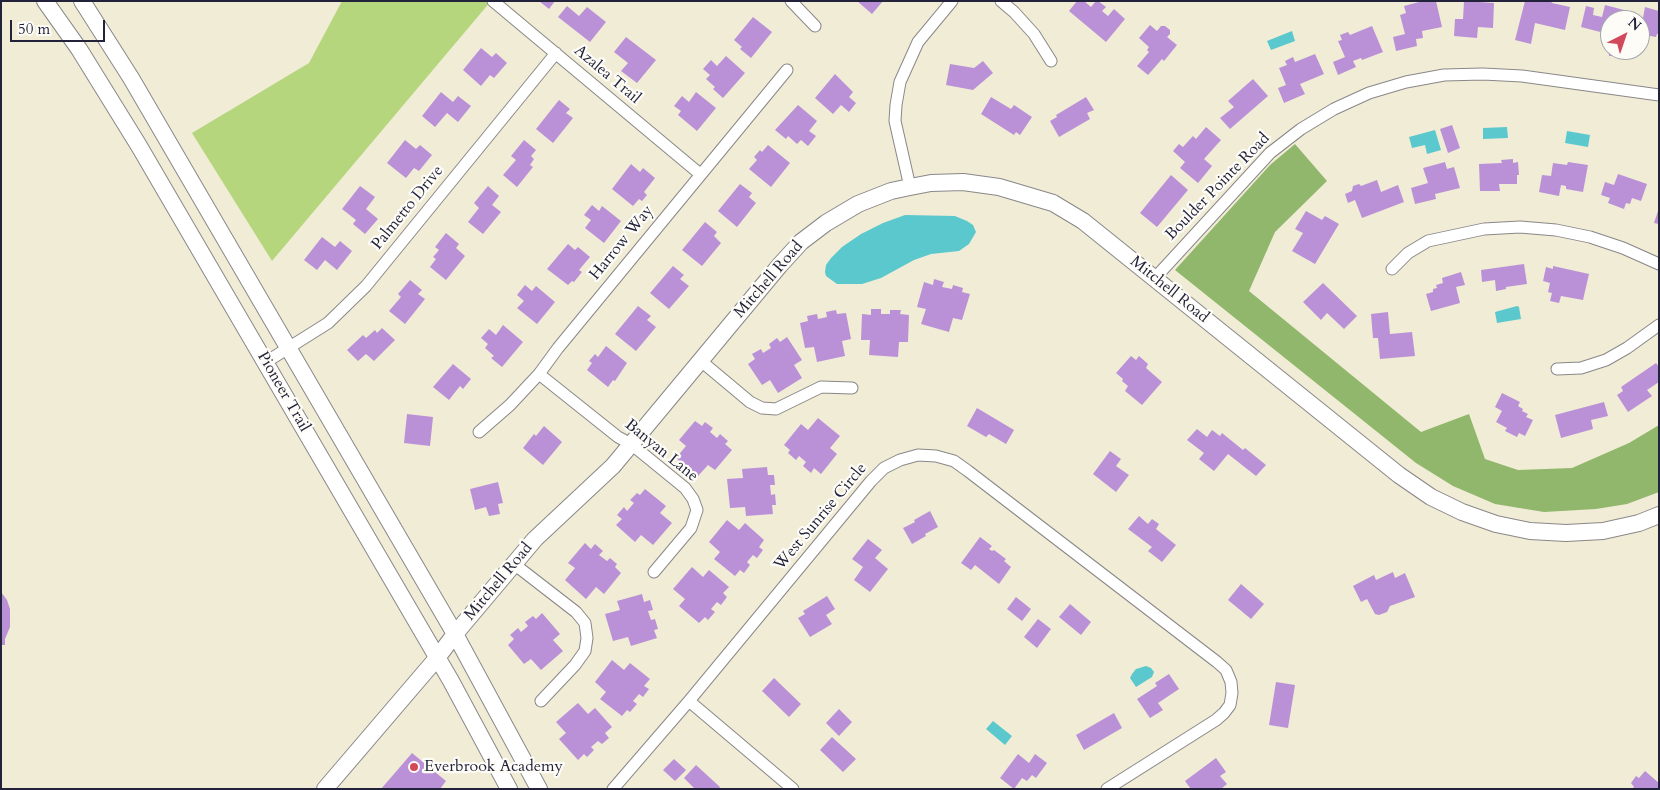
<!DOCTYPE html>
<html>
<head>
<meta charset="utf-8">
<style>
  body { margin:0 }
  #map { position:relative; width:1660px; height:790px; overflow:hidden; background:#f1ecd6; font-family:Cardo,serif }
  canvas { display:block }
  .frame { position:absolute; inset:0; border:2px solid #22223b; pointer-events:none }
  .north { position:absolute; left:1600px; top:10px; width:50px; height:50px; box-sizing:border-box; background:#fdfcf7; border:1px solid #a5a5ac; border-radius:50%; rotate:41deg; font-size:14px; font-weight:700; line-height:20px; text-align:center; color:#22223b }
  .north::after { content:''; display:block; margin:auto; width:18px; height:22px; background:#d1495b; clip-path:polygon(50% 0,100% 100%,50% 72%,0 100%) }
  .scale { position:absolute; left:10px; top:20px; width:95px; height:22px; box-sizing:border-box; border:2px solid #22223b; border-top:0; padding-left:6px; font-size:15px; line-height:18px; white-space:nowrap; color:#22223b; -webkit-text-stroke:4px #fdfcf7; paint-order:stroke }
</style>
</head>
<body>
<div id="map">
<canvas width="1660" height="790"></canvas>
<div class="frame"></div>
<div class="north">N</div>
<div class="scale">50 m</div>
</div>
<script>
const g = document.querySelector('canvas').getContext('2d');
g.lineJoin = 'round';
function paint(path, color) {
  g.fillStyle = color;
  g.fill(path, 'evenodd');
}
function poly(rows) {
  const path = new Path2D();
  for (const r of rows) {
    path.moveTo(r[0], r[1]);
    for (let i = 2; i < r.length; i += 2) path.lineTo(r[i], r[i + 1]);
  }
  return path;
}
function stroke(path, color, width, dash) {
  g.strokeStyle = color;
  g.lineWidth = width;
  g.lineCap = dash ? 'butt' : 'round';
  g.setLineDash(dash || []);
  g.stroke(path);
}
function label(font, color, halo, rows, align = 'center') {
  g.font = font + ' Cardo,serif';
  g.lineWidth = 4.5;
  g.setLineDash([]);
  g.textBaseline = 'middle';
  g.strokeStyle = halo;
  g.fillStyle = color;
  for (const [text, x, y, turn = 0] of rows) {
    g.save();
    g.translate(x, y);
    g.rotate((+turn || 0) * Math.PI / 180);
    g.textAlign = isNaN(turn) ? turn : align;
    if (halo) g.strokeText(text, 0, 0);
    g.fillText(text, 0, 0);
    g.restore();
  }
}
paint(poly([
  [342,1,491,1,272,261,192,133,309,63]
]), '#b5d67d');
paint(poly([
  [1295,144,1327,181,1275,232,1249,291,1421,432,1469,414,1485,459,1518,470,1572,468,1629,443,1659,425,1659,492,1627,504,1596,509,1544,512,1495,504,1453,486,1416,463,1175,270,1270,165]
]), '#90b76c');
paint(poly([
  [1292,31,1295,41,1271,50,1267,41],
  [1507,127,1508,138,1483,139,1483,128],
  [1435,130,1441,150,1427,154,1425,145,1412,148,1409,137],
  [1567,131,1590,135,1588,147,1565,143],
  [905,215,955,216,967,221,973,225,976,232,969,244,959,251,931,254,914,260,881,278,862,284,837,284,826,276,825,272,826,265,831,258,842,247,861,234,883,223],
  [1517,306,1519,307,1521,319,1497,323,1495,312],
  [1146,666,1151,668,1154,672,1152,677,1136,687,1130,678,1132,674,1136,669],
  [993,721,1012,736,1005,745,986,729]
]), '#5bc8ce');
paint(poly([
  [539,1,555,1,549,9],
  [857,1,883,1,872,14],
  [1077,1,1084,1,1091,7,1096,1,1098,1,1106,7,1102,11,1108,16,1114,9,1125,19,1106,42,1069,11],
  [1423,1,1436,1,1442,27,1422,31,1423,38,1416,39,1417,46,1396,51,1393,37,1405,34,1400,15,1406,13,1404,6],
  [1464,1,1494,3,1493,28,1478,27,1477,38,1454,36,1455,19,1463,19],
  [1525,1,1551,1,1552,3,1570,7,1565,30,1535,23,1531,44,1515,40],
  [1605,5,1624,10,1621,20,1610,20,1610,39,1608,39,1608,34,1581,27,1586,6,1594,8,1593,15,1602,17],
  [567,6,579,16,587,7,606,22,590,42,558,17],
  [1645,7,1659,11,1659,34,1657,34,1656,37,1640,34],
  [753,17,772,32,751,58,740,49,742,47,734,40],
  [1150,25,1157,31,1161,26,1165,26,1170,30,1170,34,1167,37,1177,45,1164,61,1162,59,1148,75,1137,66,1149,52,1147,50,1149,47,1139,38],
  [1372,26,1383,52,1362,60,1361,58,1353,61,1356,67,1338,75,1333,62,1345,57,1338,41,1342,40,1340,35,1348,32,1350,35],
  [626,37,656,60,637,83,621,71,628,63,614,52],
  [481,48,492,57,496,53,507,63,494,78,490,75,481,86,463,70],
  [1609,50,1626,50,1626,55,1609,56],
  [1315,54,1324,74,1300,84,1305,94,1284,103,1278,88,1286,85,1279,68,1287,65,1285,61,1293,57,1295,62],
  [726,56,745,73,723,98,713,89,715,87,706,79,710,75,703,69,711,60,717,66],
  [983,61,993,73,973,90,946,85,950,64,974,68],
  [835,74,853,92,849,97,856,103,849,112,841,105,833,114,815,98],
  [1253,79,1268,96,1230,129,1220,118,1234,107,1228,101],
  [441,92,453,102,458,96,471,106,458,122,447,113,435,127,422,116],
  [696,92,716,108,697,131,678,115,681,111,674,106,682,96,689,102],
  [991,97,1011,109,1014,105,1032,117,1020,135,1016,132,1014,135,981,114],
  [1086,97,1094,110,1087,113,1090,119,1059,137,1050,121,1057,117,1056,115],
  [559,100,570,109,566,113,573,118,553,143,536,129],
  [798,105,817,121,809,131,816,136,808,146,801,140,797,144,788,136,786,139,775,130],
  [1452,125,1460,148,1448,153,1440,129],
  [1206,127,1221,140,1204,159,1212,166,1198,183,1180,168,1185,162,1173,151,1179,144,1183,147,1193,136,1196,139],
  [405,140,416,149,420,145,432,155,419,171,414,168,406,178,387,163],
  [524,140,536,150,531,156,534,159,530,165,533,167,517,187,503,175,516,160,511,156],
  [768,145,790,163,771,187,749,169,757,160,754,157,760,150,762,152],
  [1513,159,1513,163,1518,162,1519,175,1517,175,1517,184,1499,184,1500,191,1480,191,1479,164,1502,163,1501,160],
  [1445,162,1447,169,1454,167,1460,188,1435,194,1436,199,1415,204,1411,188,1428,183,1423,168],
  [1568,162,1588,165,1583,192,1566,189,1566,186,1561,185,1559,196,1539,192,1542,175,1551,176,1553,163,1567,165],
  [631,164,640,172,643,168,655,178,644,192,647,195,642,201,639,199,633,206,612,189],
  [1618,174,1647,184,1641,201,1632,198,1630,204,1626,203,1624,209,1608,203,1610,198,1601,195,1605,182,1614,185],
  [1171,175,1188,190,1157,227,1140,213],
  [1377,180,1381,192,1398,185,1404,202,1362,218,1355,200,1348,203,1345,194,1352,191,1353,186,1359,184,1361,186],
  [740,184,752,193,749,197,756,203,737,227,718,211],
  [360,186,375,197,366,209,378,219,365,234,353,224,356,220,342,209],
  [488,186,499,196,492,205,501,212,483,234,468,222,479,208,474,203],
  [592,205,599,211,602,206,621,221,604,243,585,228,591,220,584,215],
  [1659,208,1659,224,1654,223],
  [1306,211,1322,220,1325,216,1339,224,1315,264,1292,251,1303,233,1295,229],
  [705,222,717,232,714,236,721,243,702,266,682,250],
  [446,233,459,244,456,248,465,256,446,280,430,267,436,259,433,257,439,250,435,247],
  [322,237,335,247,340,241,352,251,337,270,325,260,317,270,304,260],
  [568,244,575,250,578,247,590,257,579,270,582,272,574,282,572,281,568,285,547,269],
  [1524,264,1527,284,1506,287,1506,289,1496,291,1495,280,1482,282,1481,270],
  [673,266,684,275,680,279,689,286,669,309,650,293],
  [1553,266,1589,274,1583,300,1561,296,1559,303,1550,301,1552,293,1548,292,1550,283,1543,281,1546,267,1553,269],
  [1461,272,1465,285,1456,287,1460,303,1431,311,1426,294,1433,292,1433,289,1437,288,1436,285,1443,283,1442,278],
  [934,279,944,282,942,287,952,289,953,285,963,288,962,292,970,294,962,320,953,318,949,332,921,324,926,309,917,307,924,282,933,285],
  [410,280,422,290,418,294,425,299,405,324,389,311,401,297,398,294],
  [1323,283,1357,316,1344,329,1327,313,1321,320,1303,302],
  [525,285,532,291,536,286,555,302,537,324,517,308,524,301,517,295],
  [638,306,651,316,647,320,656,327,636,351,615,334],
  [871,309,881,309,881,314,890,314,890,310,901,310,900,314,909,315,908,342,899,342,898,357,869,355,870,340,861,340,862,314,871,315],
  [836,310,837,314,846,313,851,339,842,341,845,356,817,362,814,347,805,348,800,323,808,321,807,316,817,314,818,319,827,317,826,312],
  [1388,312,1390,334,1412,332,1415,356,1380,359,1378,338,1373,338,1371,314],
  [503,325,523,342,502,367,491,358,494,356,485,348,488,344,481,338,489,329,496,335],
  [382,328,395,340,374,361,366,354,358,361,347,350,363,335,366,338,375,330,377,333],
  [787,337,802,360,794,365,802,378,778,393,770,380,762,385,748,364,755,359,752,354,761,349,763,353,771,348,769,344,777,338,780,342],
  [606,346,627,363,615,381,613,380,608,387,587,370,592,363,589,361,595,354,598,357],
  [1131,356,1136,360,1139,356,1148,364,1146,368,1162,382,1142,405,1125,391,1128,386,1122,381,1123,379,1116,373],
  [1656,363,1659,367,1659,382,1647,390,1652,396,1628,412,1617,395,1623,391,1621,387],
  [453,364,471,379,463,389,460,386,449,400,433,387],
  [1502,393,1520,402,1518,406,1523,409,1522,411,1528,414,1526,417,1533,420,1525,436,1519,433,1517,437,1505,431,1507,428,1496,422,1502,411,1495,407],
  [1604,402,1608,416,1591,420,1593,429,1561,438,1555,415],
  [977,408,1014,430,1006,444,989,434,986,437,967,426],
  [407,414,433,417,430,446,404,443],
  [818,418,840,436,830,448,837,454,821,474,814,468,811,473,803,466,806,462,799,456,796,460,788,453,790,450,784,445,801,424,808,430],
  [695,421,702,426,705,422,713,428,710,432,717,438,720,434,728,441,725,444,732,450,715,470,708,465,698,476,676,458,686,446,679,440],
  [544,426,562,442,543,465,523,448,534,434,536,436],
  [1197,429,1207,437,1212,430,1220,436,1222,433,1243,450,1245,448,1266,465,1256,476,1228,454,1214,471,1199,459,1204,453,1187,440],
  [1110,451,1121,459,1116,466,1129,475,1116,492,1093,474],
  [767,467,768,475,774,475,775,485,770,485,771,495,775,494,776,505,772,505,773,514,746,516,745,507,730,508,727,479,743,478,742,469],
  [498,482,503,503,498,504,500,514,489,516,486,507,475,510,470,489],
  [645,489,666,506,660,513,672,523,653,545,641,535,635,542,616,525,622,519,617,515,624,507,627,511,634,503,630,500,637,493,640,495],
  [930,511,938,527,925,534,926,536,912,544,903,528,915,522,914,520],
  [1139,516,1148,524,1152,519,1159,524,1156,529,1176,545,1162,562,1148,551,1152,547,1128,529],
  [727,520,739,530,745,523,764,540,759,547,763,550,757,558,753,555,747,562,750,565,744,573,740,570,735,576,714,559,720,552,709,542],
  [980,537,992,546,989,549,992,551,994,550,1006,559,1004,561,1011,567,999,584,975,565,971,570,961,563],
  [868,539,882,550,875,558,888,569,870,592,854,580,863,567,852,559],
  [585,543,591,549,595,544,603,551,599,555,607,561,610,558,617,564,615,567,621,573,604,594,596,587,586,599,565,580,575,568,568,563],
  [692,567,703,577,709,570,729,587,723,593,727,597,721,605,717,602,711,609,715,612,708,620,705,617,699,623,679,606,685,599,673,589],
  [1393,572,1395,578,1405,573,1415,597,1390,606,1387,612,1379,615,1375,614,1367,599,1361,602,1353,586,1374,575,1376,580],
  [1241,584,1264,604,1251,619,1228,600],
  [1,592,7,600,10,609,10,627,5,639,5,645,1,645],
  [642,594,644,602,650,600,653,610,648,611,651,620,655,619,658,629,654,630,657,638,631,646,628,637,613,641,605,614,620,610,617,601],
  [827,596,835,609,826,615,832,624,810,637,798,618,805,614,803,611],
  [1016,597,1031,609,1022,621,1007,609],
  [1070,604,1091,622,1081,635,1059,617],
  [542,613,560,634,553,640,563,651,541,670,531,659,524,664,508,645,514,639,510,635,518,628,521,632,528,626,525,622,533,616,536,619],
  [1038,619,1051,629,1037,648,1024,637],
  [612,660,624,670,630,663,650,679,644,686,649,689,643,697,639,694,633,701,637,704,630,712,627,710,622,716,600,699,606,692,595,682],
  [1169,674,1179,689,1158,703,1163,710,1150,718,1137,699,1157,686,1155,683],
  [774,678,801,704,789,717,762,691],
  [1276,682,1295,685,1288,728,1269,725],
  [578,703,588,714,595,708,612,727,605,733,609,738,602,744,598,741,591,747,594,750,587,757,584,754,578,760,559,739,566,733,556,722],
  [839,709,852,722,839,736,826,723],
  [1114,713,1122,728,1084,750,1076,735],
  [832,737,856,759,843,772,820,750],
  [412,753,446,781,440,789,381,789],
  [1018,754,1029,763,1035,754,1047,763,1036,778,1032,775,1027,781,1022,778,1014,789,1000,778],
  [1216,758,1226,772,1220,776,1227,784,1221,789,1191,789,1185,781],
  [674,759,686,770,675,781,663,770],
  [696,765,720,787,719,789,695,789,684,778],
  [1645,771,1659,783,1659,789,1632,789,1634,787,1631,783,1636,776,1639,778]
]), '#ba91d7');
const street = poly([
  [493,1,700,174],
  [791,1,815,26],
  [1001,1,1014,12,1034,34,1051,61],
  [910,187,895,121,896,105,900,82,918,42,952,1],
  [1392,269,1408,253,1428,241,1484,229,1520,227,1556,230,1590,237,1623,248,1659,264],
  [1155,278,1270,153,1301,129,1334,109,1369,93,1406,82,1444,75,1483,74,1522,76,1659,95],
  [701,361,750,402,762,408,776,409,821,387,852,388],
  [266,362,328,323,366,286,556,53],
  [1557,369,1581,368,1606,360,1627,348,1659,325],
  [539,374,618,437,631,444,685,488,693,499,697,510,691,528,654,572],
  [479,432,510,405,539,374,558,348,787,70],
  [514,564,576,612,585,623,587,638,585,651,575,665,541,701],
  [689,701,793,789],
  [613,789,689,701,871,481,884,468,900,460,918,455,936,456,954,461,968,471,1217,662,1226,670,1231,682,1232,693,1230,705,1224,713,1216,720,1107,789]
]);
const secondary = poly([
  [45,1,79,49,139,146,451,681,509,789],
  [82,1,131,78,455,634,539,789],
  [325,789,437,658,455,634,535,539,613,466,780,265,801,242,826,223,858,204,891,191,910,187,931,183,963,182,999,187,1053,203,1083,221,1399,475,1431,497,1462,512,1496,524,1530,531,1566,533,1603,531,1639,523,1659,515]
]);
stroke(street, '#8a8788', 13);
stroke(secondary, '#8a8788', 18);
stroke(street, '#fff', 11);
stroke(secondary, '#fff', 16);
for (const [x, y, r, color] of [
  [414,767,5,"#d1495b"]
]) {
  const dot = new Path2D();
  dot.arc(x, y, r, 0, 2 * Math.PI);
  g.fillStyle = color;
  g.fill(dot);
  stroke(dot, '#fdfcf7', 2);
}
label('16px', '#22223b', '#fdfcf7', [
  ["Azalea Trail",607,75,40],
  ["Boulder Pointe Road",1218,187,-46],
  ["Palmetto Drive",408,208,-51],
  ["Harrow Way",622,243,-51],
  ["Mitchell Road",769,280,-49],
  ["Mitchell Road",1169,290,39],
  ["Pioneer Trail",283,392,60],
  ["Banyan Lane",661,451,39],
  ["West Sunrise Circle",821,517,-50],
  ["Mitchell Road",499,582,-50]
]);
label('16px', '#22223b', '#fdfcf7', [
  ["Everbrook Academy",424,767]
], 'left');
</script>
</body>
</html>
